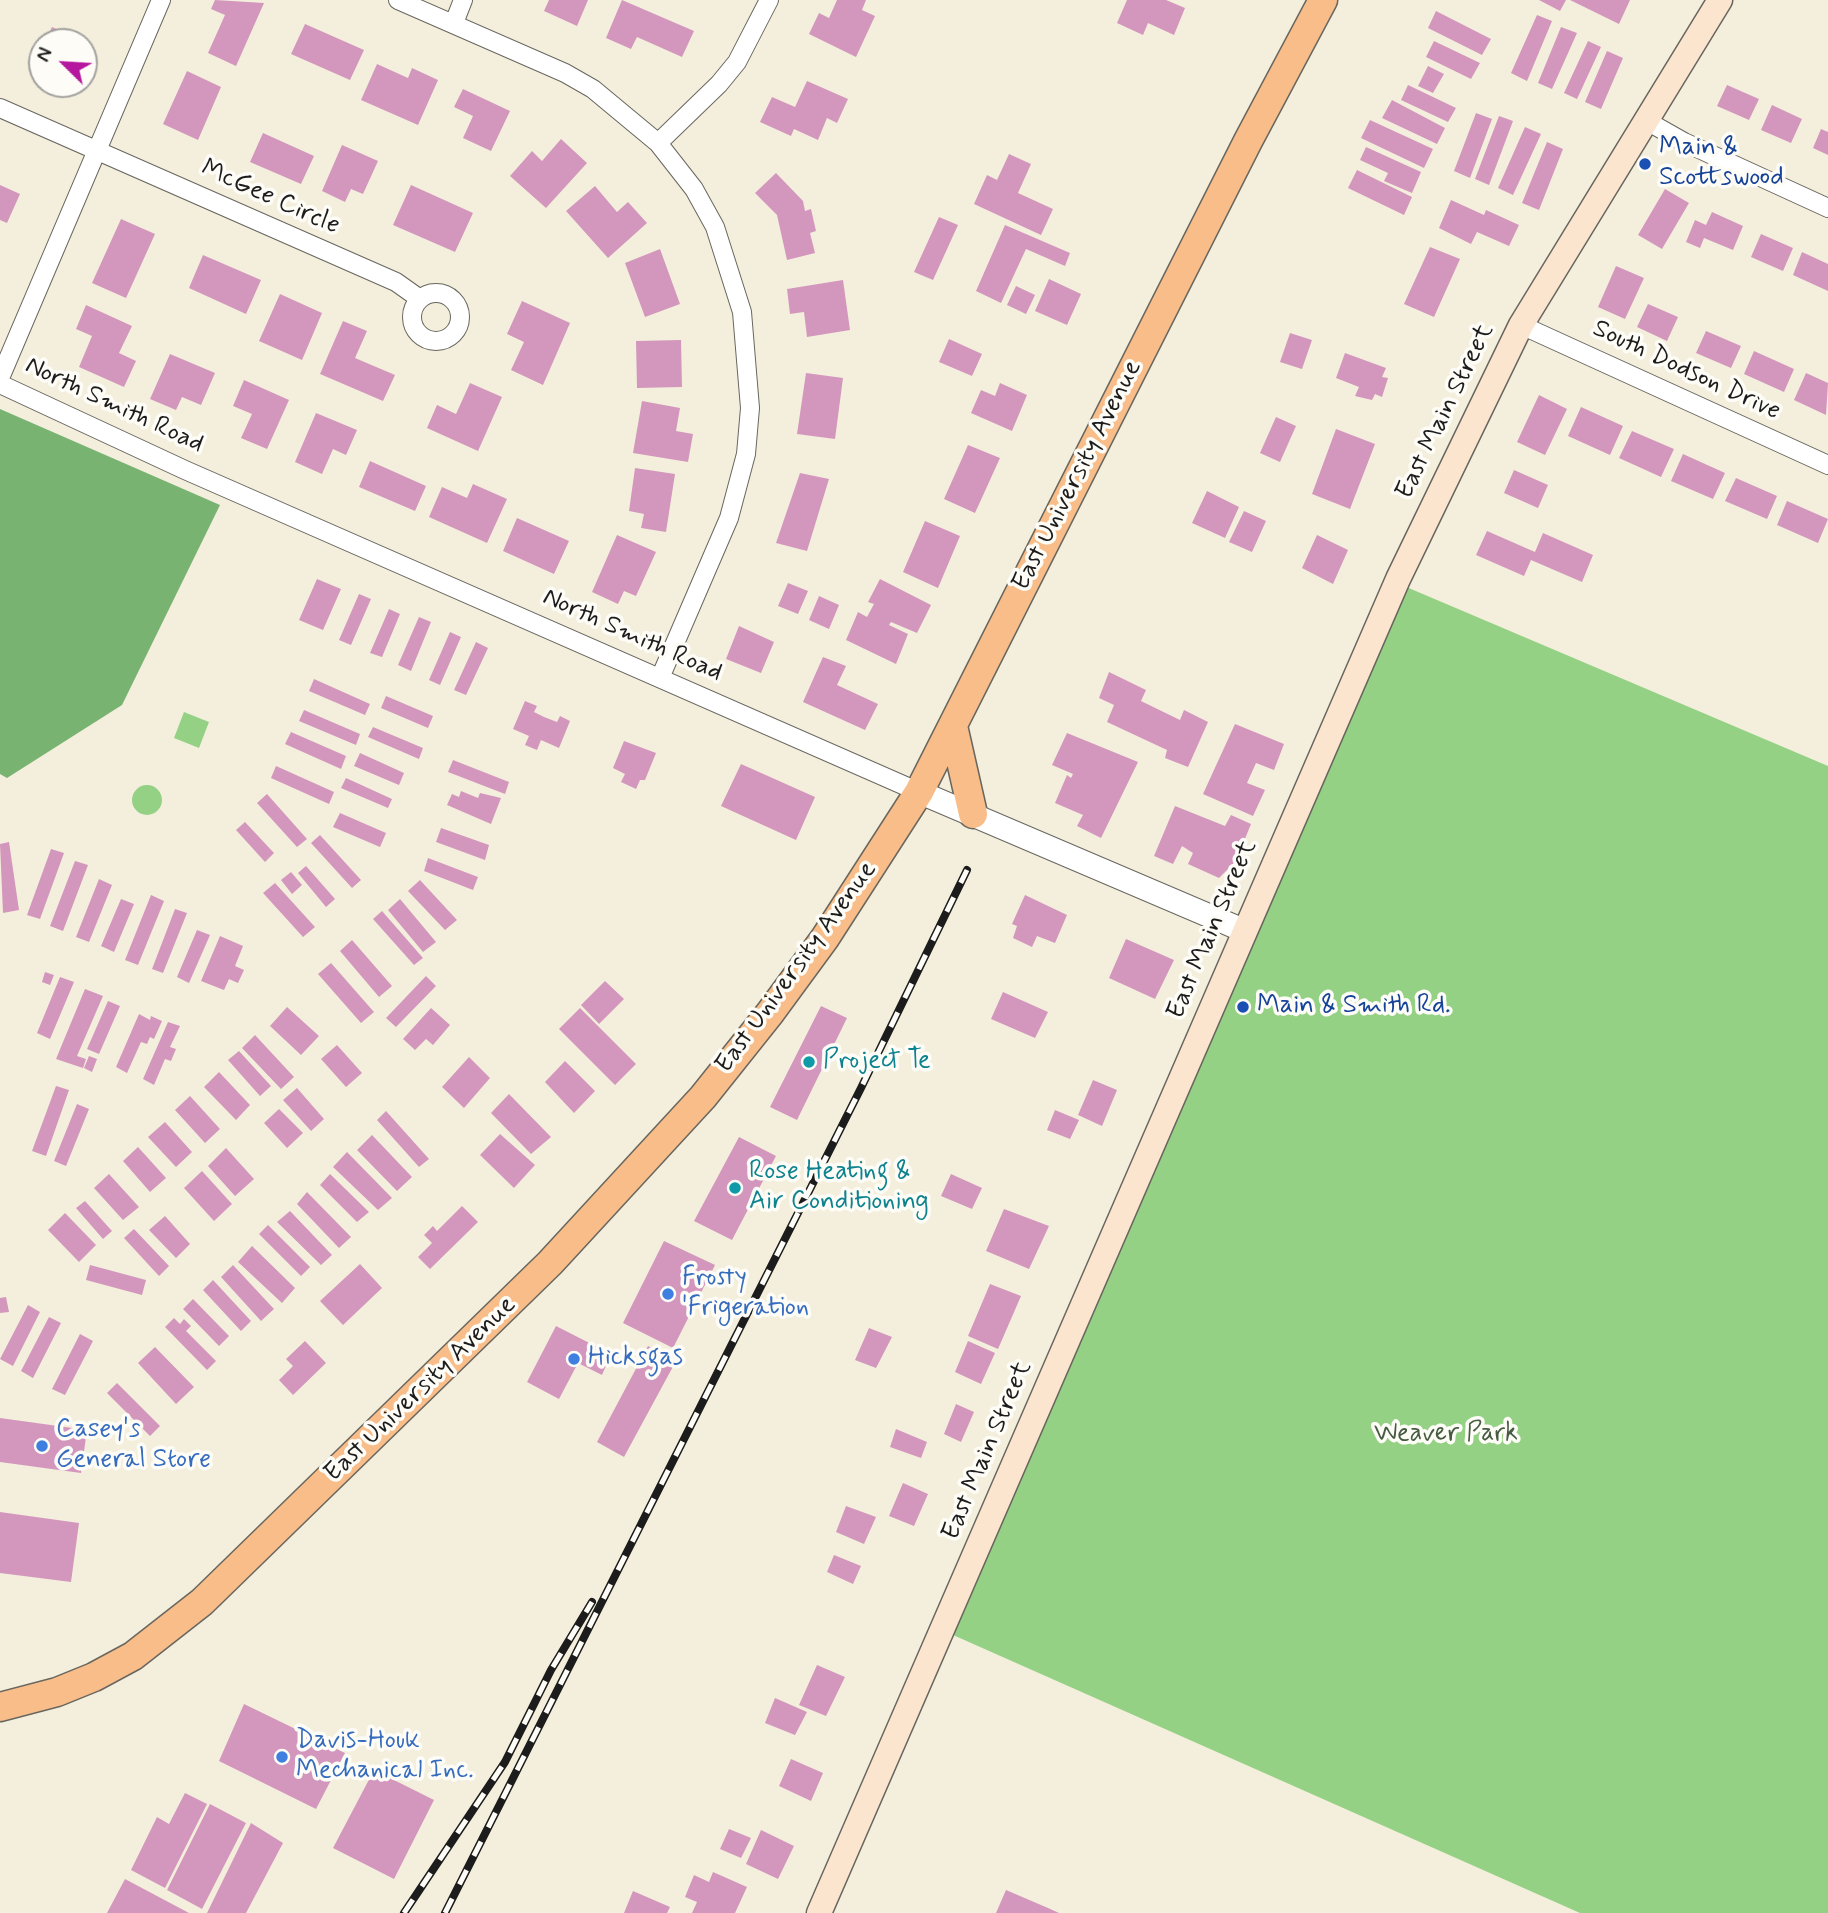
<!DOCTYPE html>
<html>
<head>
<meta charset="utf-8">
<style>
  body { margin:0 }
  #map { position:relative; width:1828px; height:1913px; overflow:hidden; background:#f4efdc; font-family:Mynerve,sans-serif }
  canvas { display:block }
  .north { position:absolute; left:28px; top:28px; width:70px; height:70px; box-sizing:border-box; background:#fdfcf7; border:2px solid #a3a29f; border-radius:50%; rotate:294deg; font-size:19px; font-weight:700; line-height:28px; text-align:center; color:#1c1c1c }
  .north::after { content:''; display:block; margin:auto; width:24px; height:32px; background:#b5179e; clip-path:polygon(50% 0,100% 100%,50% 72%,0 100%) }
</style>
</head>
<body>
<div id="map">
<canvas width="1828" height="1913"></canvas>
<div class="north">N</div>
</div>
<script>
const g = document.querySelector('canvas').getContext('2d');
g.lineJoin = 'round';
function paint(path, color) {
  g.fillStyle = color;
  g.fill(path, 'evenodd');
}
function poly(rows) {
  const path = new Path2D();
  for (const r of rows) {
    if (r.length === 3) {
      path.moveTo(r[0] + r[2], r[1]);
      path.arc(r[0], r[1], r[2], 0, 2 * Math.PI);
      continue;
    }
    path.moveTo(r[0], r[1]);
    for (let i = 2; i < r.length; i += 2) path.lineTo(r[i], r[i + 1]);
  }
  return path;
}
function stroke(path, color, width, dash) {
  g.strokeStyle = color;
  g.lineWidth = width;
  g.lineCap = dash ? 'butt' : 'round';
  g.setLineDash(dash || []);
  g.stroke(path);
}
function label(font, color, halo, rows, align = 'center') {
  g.font = font + ' Mynerve,sans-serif';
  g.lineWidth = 7;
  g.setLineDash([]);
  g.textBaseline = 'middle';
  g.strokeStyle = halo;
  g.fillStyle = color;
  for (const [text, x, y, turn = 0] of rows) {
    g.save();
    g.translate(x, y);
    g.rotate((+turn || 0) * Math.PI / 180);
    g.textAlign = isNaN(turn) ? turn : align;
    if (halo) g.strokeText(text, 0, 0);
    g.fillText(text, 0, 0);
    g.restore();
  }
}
paint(poly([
  [1404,586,1828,766,1828,1913,1580,1913,944,1631],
  [184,712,209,722,199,748,174,738],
  [147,800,15]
]), '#95d185');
paint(poly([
  [0,409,220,505,122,705,7,778,0,774]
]), '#78b372');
paint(poly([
  [215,0,264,3,236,66,208,53,225,15,211,9],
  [549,0,588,0,577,26,544,11],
  [622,0,694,31,682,57,637,37,631,49,606,38],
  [837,0,866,0,862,10,875,16,856,57,809,34,819,13,829,18],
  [1127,0,1166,0,1185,8,1174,35,1148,23,1143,35,1117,23],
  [1539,0,1566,0,1560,11],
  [1570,0,1630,0,1619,24],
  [1436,11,1491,39,1482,55,1428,28],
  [1537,15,1552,21,1527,81,1511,73],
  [305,24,364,50,350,80,291,54],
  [52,27,85,42,45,42],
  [1561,27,1577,33,1552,89,1538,83],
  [1434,41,1480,63,1471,79,1426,57],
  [1588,41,1601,47,1577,99,1564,93],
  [42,50,42,74,33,70],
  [1607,51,1623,58,1601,109,1585,102],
  [377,64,408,78,412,68,438,80,418,125,361,100],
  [1428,66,1444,74,1433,93,1418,86],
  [187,71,221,87,198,140,163,124],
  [807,81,848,99,837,123,827,118,818,140,794,129,791,136,760,122,772,97,795,107],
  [1408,85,1456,108,1448,122,1401,100],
  [1727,85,1759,99,1749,120,1717,106],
  [463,89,510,111,491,151,463,138,473,116,454,107],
  [1392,100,1445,128,1437,144,1382,118],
  [1772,105,1802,119,1791,143,1761,130],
  [1476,113,1492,119,1470,178,1454,171],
  [1499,116,1513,121,1489,185,1475,179],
  [1370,120,1433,149,1424,168,1361,138],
  [1525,127,1541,134,1513,195,1498,188],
  [1821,129,1828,132,1828,155,1813,148],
  [263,133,314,156,301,184,250,162],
  [561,139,587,163,546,208,510,176,532,151,542,161],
  [1547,142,1563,149,1539,210,1522,203],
  [342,145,378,161,363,194,351,189,345,202,322,191],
  [1366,147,1421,172,1412,193,1384,181,1388,173,1360,160],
  [1009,154,1031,164,1018,193,1053,209,1041,235,974,204,987,175,997,180],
  [1357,170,1412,197,1404,215,1348,188],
  [776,173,803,201,805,211,811,209,816,231,810,233,815,253,787,260,777,215,755,193],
  [0,185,20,194,7,223,0,220],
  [411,185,473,213,455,252,393,225],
  [595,186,617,212,628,202,647,223,608,258,566,211],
  [1665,189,1689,203,1662,249,1638,235],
  [1451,200,1484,215,1486,210,1519,225,1509,246,1477,232,1471,244,1439,228],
  [1712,212,1743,226,1733,250,1704,238,1700,248,1686,242,1695,220,1706,225],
  [939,217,958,225,933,280,914,272],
  [121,219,155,234,126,298,92,283],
  [1005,225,1070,253,1065,266,1026,249,1001,303,976,291],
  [1761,234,1793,248,1783,271,1751,257],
  [1430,247,1460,259,1434,317,1404,304],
  [660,249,680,304,645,317,625,263],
  [1802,252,1828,264,1828,291,1793,275],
  [203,255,261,280,246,314,189,288],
  [1616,266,1644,278,1625,319,1598,307],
  [1049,279,1081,294,1067,325,1035,311],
  [843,280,850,330,807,337,804,312,790,314,787,289],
  [1016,286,1035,295,1026,314,1007,305],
  [280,294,322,313,302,360,259,341],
  [522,301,570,323,543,385,511,370,524,342,507,334],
  [1648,304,1678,317,1667,341,1637,327],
  [86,305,132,326,119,353,136,361,124,387,79,367,92,336,76,329],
  [343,321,367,331,355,358,395,375,383,401,320,374],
  [1706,331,1741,346,1731,368,1696,353],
  [1290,333,1312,340,1302,369,1280,362],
  [949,339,982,354,972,376,939,362],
  [681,340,682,387,637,388,636,341],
  [1754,351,1794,369,1784,392,1744,374],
  [1345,353,1386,368,1382,377,1388,378,1382,397,1375,394,1372,400,1355,396,1359,387,1336,378],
  [170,354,215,373,201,405,182,397,176,410,150,399],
  [806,373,843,378,835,439,797,434],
  [1806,373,1828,383,1826,415,1794,400],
  [244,380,289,400,267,449,241,438,252,414,233,406],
  [470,383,502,397,478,451,427,428,437,405,456,414],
  [1000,383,1027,395,1012,431,971,413,981,390,995,396],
  [1539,395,1567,409,1545,455,1517,442],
  [642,401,680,408,676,431,693,434,688,462,633,453],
  [1581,407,1623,426,1610,455,1568,436],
  [316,413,357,430,346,455,333,449,322,474,295,462],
  [1276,417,1296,426,1280,462,1260,453],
  [1336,429,1375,444,1350,509,1312,494],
  [1632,431,1674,449,1661,477,1619,458],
  [968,445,1000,458,975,513,944,499],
  [1683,454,1725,473,1713,499,1671,481],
  [370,461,426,486,415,511,359,487],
  [635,468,675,474,666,532,641,528,644,514,629,511],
  [1514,470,1548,485,1538,508,1504,493],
  [800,473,829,479,807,551,776,543],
  [1736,478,1777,496,1767,519,1725,501],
  [473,484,507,499,487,543,429,517,442,487,467,498],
  [1207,491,1239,507,1225,538,1192,523],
  [1787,501,1828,519,1818,543,1777,525],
  [1244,511,1266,521,1252,552,1229,542],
  [517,518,569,541,554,574,503,551],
  [925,521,960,536,938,588,903,572],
  [1487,531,1535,552,1543,533,1593,555,1582,582,1531,560,1524,576,1476,555],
  [617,535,656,552,636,596,624,591,618,604,592,592],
  [1317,535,1348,550,1333,584,1302,568],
  [317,579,341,589,323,630,299,620],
  [880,579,931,605,917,633,891,622,889,625,908,634,896,664,846,640,858,612,867,617,874,604,868,602],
  [788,583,808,591,798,614,778,606],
  [359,594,371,599,351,645,339,640],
  [819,596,839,605,829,629,809,620],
  [389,609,400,614,382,657,370,653],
  [419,617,431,622,411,671,398,665],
  [739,626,774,642,761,673,726,659],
  [450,632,461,637,440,685,429,680],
  [476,642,488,648,466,695,454,690],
  [823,657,846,666,837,685,878,704,865,730,803,702],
  [1109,672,1146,690,1141,701,1180,720,1184,710,1208,722,1188,767,1165,758,1167,750,1107,722,1114,705,1099,698],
  [314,679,370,704,365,715,309,691],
  [386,696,433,716,428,728,381,708],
  [525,701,537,706,534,712,544,717,557,722,560,716,570,721,559,748,541,740,537,750,525,745,529,736,513,729],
  [304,710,360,734,356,745,299,721],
  [1235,724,1284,744,1274,770,1256,763,1247,783,1265,790,1253,816,1203,794],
  [373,727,423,748,419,759,368,737],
  [291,732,346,756,341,769,285,744],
  [1067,733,1138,762,1101,838,1077,826,1083,815,1055,803,1067,775,1071,778,1073,774,1052,765],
  [624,741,656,753,645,780,640,780,636,789,621,782,625,774,613,768],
  [360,753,404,773,399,785,354,766],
  [453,760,509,782,505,794,448,772],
  [741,764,815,797,796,840,721,806],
  [276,766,334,792,329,804,271,778],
  [346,778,392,799,388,808,341,788],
  [461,791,478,798,480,793,501,798,491,824,447,805,452,794,459,797],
  [267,794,307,839,297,847,257,803],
  [1175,806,1225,826,1231,815,1251,824,1236,861,1219,878,1188,864,1193,853,1182,846,1173,864,1154,856],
  [340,813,386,833,380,847,333,827],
  [245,822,274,853,265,862,236,830],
  [441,828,489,845,485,860,436,842],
  [320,835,361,880,352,888,311,843],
  [9,842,19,910,3,913,0,844],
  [51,849,64,853,40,919,27,915],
  [428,858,478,877,473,890,424,871],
  [75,861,88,865,63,931,50,926],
  [306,866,335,899,326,907,298,873],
  [291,872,302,885,292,894,281,880],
  [99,879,112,885,89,942,76,937],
  [420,880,457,920,445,930,408,891],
  [275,883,315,927,303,937,263,893],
  [151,895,164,901,138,965,125,960],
  [1025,895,1067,915,1055,943,1037,936,1032,947,1013,938,1017,926,1012,924],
  [121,899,134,904,114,952,101,946],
  [400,899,436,942,423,952,388,910],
  [175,909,187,913,163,973,152,969],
  [382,911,423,958,414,965,373,919],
  [197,930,210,935,189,983,177,977],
  [220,936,243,946,235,966,244,970,238,983,229,979,224,990,201,981],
  [1126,939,1174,960,1155,999,1109,978],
  [352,940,392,986,379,997,340,951],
  [331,963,374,1012,361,1023,318,974],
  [45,972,54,975,50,985,42,982],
  [426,976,436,986,396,1027,386,1018],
  [60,977,74,982,50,1039,37,1033],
  [605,981,624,999,599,1024,581,1005],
  [85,989,103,996,77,1056,86,1059,83,1068,56,1059],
  [1003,992,1048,1012,1035,1038,991,1019],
  [108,1001,120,1006,99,1054,87,1049],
  [821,1006,847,1018,797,1120,770,1107],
  [287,1007,319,1036,301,1055,270,1026],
  [431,1008,450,1025,433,1045,426,1039,415,1050,403,1039],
  [580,1008,636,1064,615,1085,559,1029],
  [139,1014,150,1020,151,1016,162,1021,154,1039,150,1037,147,1044,141,1042,127,1073,116,1067],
  [168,1022,180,1026,170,1047,176,1049,171,1061,165,1059,154,1085,143,1079],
  [255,1035,294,1077,281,1089,242,1048],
  [337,1045,362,1073,346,1087,321,1059],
  [239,1051,271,1086,260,1096,228,1060],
  [89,1056,97,1059,92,1072,84,1068],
  [469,1057,490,1078,464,1108,442,1087],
  [565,1061,595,1091,574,1113,545,1082],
  [219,1072,250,1105,236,1120,204,1087],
  [1093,1080,1117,1090,1102,1126,1078,1115],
  [56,1086,69,1090,46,1156,32,1151],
  [297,1088,324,1119,311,1131,283,1100],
  [509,1094,551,1137,531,1154,491,1113],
  [190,1096,220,1129,205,1143,175,1110],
  [77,1104,89,1109,66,1166,54,1161],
  [279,1109,303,1133,287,1148,264,1123],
  [1055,1110,1079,1120,1070,1139,1047,1130],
  [386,1111,429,1159,419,1167,377,1120],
  [165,1122,192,1152,176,1167,148,1137],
  [500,1134,535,1165,514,1188,480,1155],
  [372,1135,412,1177,397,1191,357,1150],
  [739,1137,776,1156,732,1240,694,1221],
  [138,1147,166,1178,150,1192,123,1161],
  [226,1148,254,1179,235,1196,208,1166],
  [347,1152,392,1198,378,1210,333,1167],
  [202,1171,232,1204,214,1221,184,1188],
  [109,1174,139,1207,123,1220,94,1188],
  [330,1174,369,1212,357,1222,320,1185],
  [951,1174,982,1188,972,1209,941,1196],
  [307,1192,351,1237,339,1248,297,1204],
  [85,1201,112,1231,103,1239,76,1208],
  [462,1206,478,1222,430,1269,418,1257,432,1243,424,1235,433,1226,437,1231],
  [1004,1209,1049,1226,1029,1269,986,1251],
  [290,1211,332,1255,321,1265,277,1222],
  [65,1213,96,1245,79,1262,48,1230],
  [165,1216,190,1244,176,1258,149,1230],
  [268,1225,310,1267,301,1276,259,1234],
  [134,1229,169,1266,159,1276,124,1238],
  [664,1241,715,1265,673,1348,623,1323],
  [252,1246,295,1288,282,1303,238,1262],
  [360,1264,382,1288,343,1325,320,1301],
  [90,1265,146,1280,142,1295,86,1280],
  [233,1265,274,1309,261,1321,221,1277],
  [213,1280,251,1321,241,1331,203,1290],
  [990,1284,1021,1296,998,1349,968,1336],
  [6,1297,9,1312,0,1313,0,1298],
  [193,1299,229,1336,219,1346,183,1309],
  [28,1305,40,1312,13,1366,0,1359],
  [49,1317,61,1323,33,1378,21,1371],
  [174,1318,180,1324,184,1319,191,1326,186,1331,216,1361,207,1370,165,1327],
  [556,1326,611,1354,602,1375,578,1363,559,1399,527,1382],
  [869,1328,892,1337,876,1368,855,1360],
  [80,1334,93,1341,65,1395,52,1389],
  [305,1341,326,1363,293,1395,279,1380,293,1366,286,1359],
  [968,1341,995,1353,981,1384,955,1372],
  [648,1346,676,1361,624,1457,597,1442],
  [155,1347,194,1387,176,1404,138,1363],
  [117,1383,160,1426,150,1436,107,1393],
  [956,1404,974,1412,961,1442,944,1434],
  [0,1418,87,1430,81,1473,0,1462],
  [896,1429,927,1442,921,1458,890,1447],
  [903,1483,928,1494,914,1526,889,1516],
  [846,1506,876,1517,864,1544,836,1532],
  [0,1512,79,1523,71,1582,0,1573],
  [834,1555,861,1566,853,1584,827,1572],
  [817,1665,845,1677,826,1716,799,1705],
  [775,1698,807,1712,795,1735,765,1723],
  [244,1704,345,1753,316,1809,219,1761],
  [791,1759,823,1773,811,1801,779,1786],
  [374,1770,434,1800,394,1879,333,1848],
  [185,1793,207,1804,165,1888,131,1870,157,1817,169,1824],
  [210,1804,246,1823,202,1909,167,1890],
  [251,1823,283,1843,246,1913,207,1913],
  [729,1829,751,1838,741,1858,720,1849],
  [761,1830,794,1846,778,1879,746,1864],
  [713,1872,747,1887,735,1913,692,1913,697,1902,685,1897,694,1875,709,1882],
  [125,1879,189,1913,107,1913],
  [1006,1890,1048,1908,1059,1913,996,1913],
  [633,1891,670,1907,667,1913,624,1913]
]), '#d397bd');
const minor = poly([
  [398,0,565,73,593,89,658,143,694,189,715,227,742,312,750,408,746,454,729,518,660,678],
  [454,23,463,0],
  [0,108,396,282,420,299],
  [1645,120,1684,142,1828,208],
  [658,143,719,84,737,62,769,0],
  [436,317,24],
  [1521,325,1828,465],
  [0,378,161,0],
  [0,384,185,470,919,792]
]);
const tertiary = poly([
  [919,792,1245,931]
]);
const secondary = poly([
  [819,1913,1398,579,1521,325,1720,0]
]);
const primary = poly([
  [953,726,973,814],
  [0,1707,57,1692,94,1677,133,1656,202,1602,550,1263,703,1097,770,1013,825,938,919,792,1248,141,1323,0]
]);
stroke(minor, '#68665f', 20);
stroke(tertiary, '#68665f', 25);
stroke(secondary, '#68665f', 27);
stroke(primary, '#68665f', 31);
stroke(minor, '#fff', 18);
stroke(tertiary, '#fff', 23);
stroke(secondary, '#fce5cf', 24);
stroke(primary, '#f8bd88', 28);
const rail = poly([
  [404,1913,505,1762,551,1670,592,1602],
  [445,1913,861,1088,967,870]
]);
stroke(rail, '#1c1c1c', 8);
stroke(rail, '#fdfcf7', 5, [16]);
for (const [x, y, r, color] of [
  [1645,164,7,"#1a4fb4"],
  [1243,1007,7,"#1a4fb4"],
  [809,1062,7,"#0f9aa8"],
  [735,1188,7,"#0f9aa8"],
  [668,1294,7,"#3f7fe0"],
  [574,1359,7,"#3f7fe0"],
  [42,1446,7,"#3f7fe0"],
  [282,1757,7,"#3f7fe0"]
]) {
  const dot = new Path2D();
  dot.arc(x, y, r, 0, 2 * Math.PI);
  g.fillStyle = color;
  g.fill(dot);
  stroke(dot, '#fdfcf7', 2.5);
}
label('26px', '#164399', '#fdfcf7', [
  ["Main &",1659,149],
  ["Scottswood",1659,179],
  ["Main & Smith Rd.",1257,1007]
], 'left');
label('26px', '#1c1c1c', '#fdfcf7', [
  ["McGee Circle",270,198,24],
  ["South Dodson Drive",1686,371,25],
  ["North Smith Road",114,406,25],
  ["East Main Street",1446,412,-64],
  ["East University Avenue",1078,476,-63],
  ["North Smith Road",632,636,24],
  ["East Main Street",1213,930,-67],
  ["East University Avenue",797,968,-54],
  ["East University Avenue",421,1390,-44],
  ["East Main Street",988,1451,-67]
]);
label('26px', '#0d838f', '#fdfcf7', [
  ["Project Te",823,1062],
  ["Rose Heating &",749,1173],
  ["Air Conditioning",749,1203]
], 'left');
label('26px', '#366cbe', '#fdfcf7', [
  ["Frosty",682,1279],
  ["'Frigeration",682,1309],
  ["Hicksgas",588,1359],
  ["Casey's",56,1431],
  ["General Store",56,1461],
  ["Davis-Houk",296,1742],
  ["Mechanical Inc.",296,1772]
], 'left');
label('26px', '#465b41', '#fdfcf7', [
  ["Weaver Park",1446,1435]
]);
</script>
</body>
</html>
